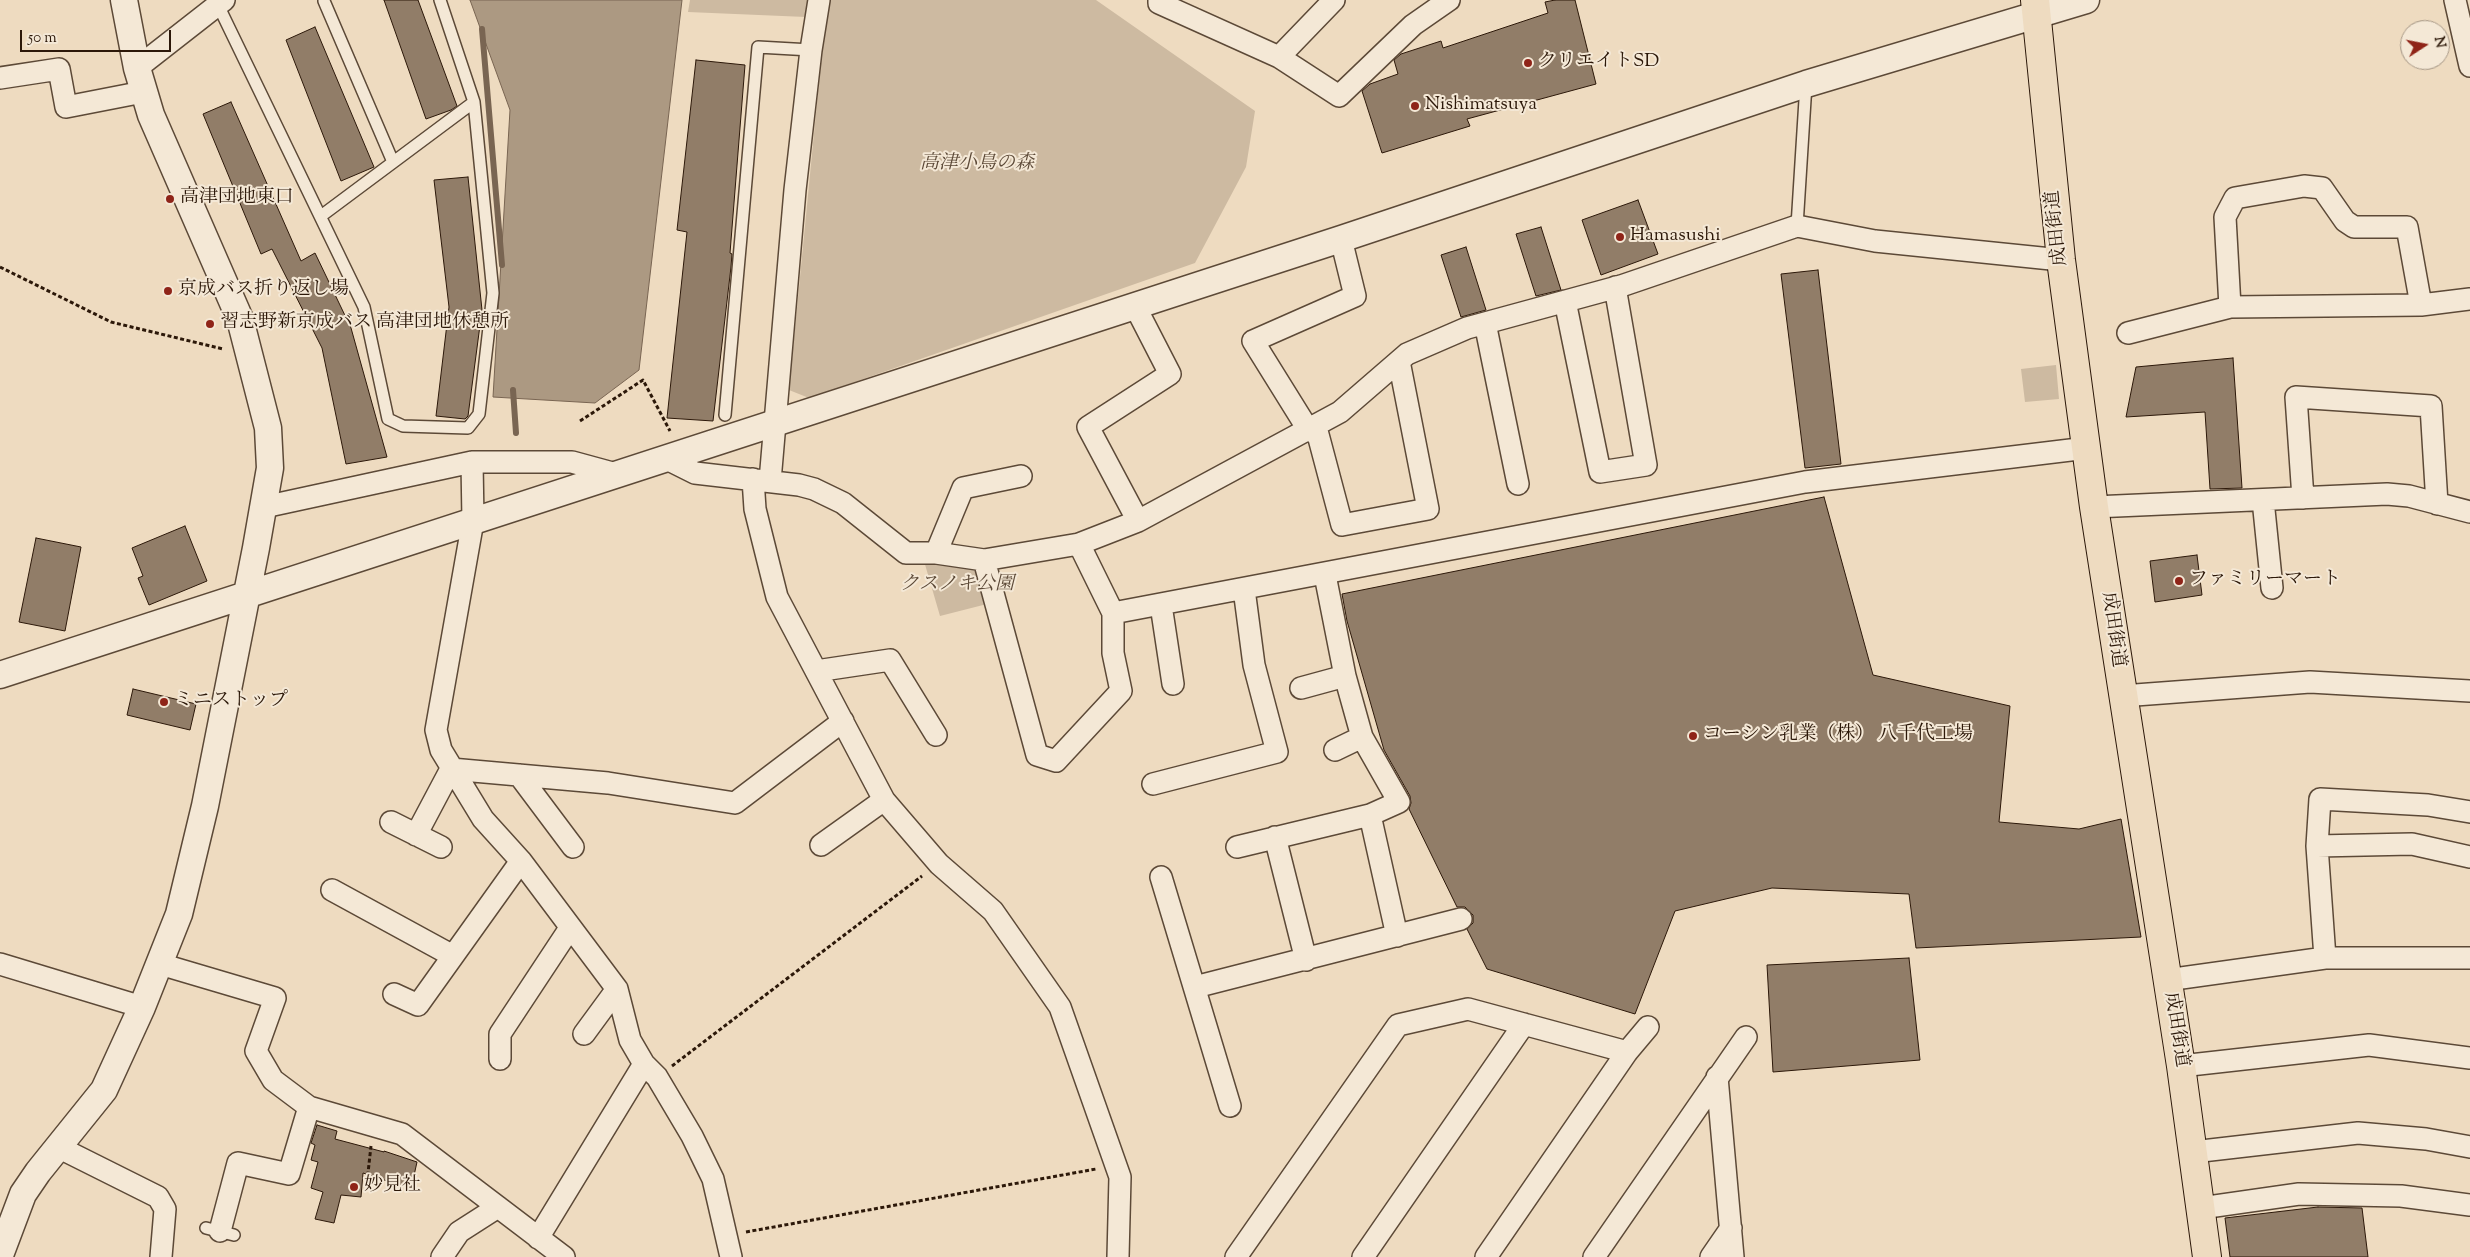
<!DOCTYPE html>
<html>
<head>
<meta charset="utf-8">
<style>
  body { margin:0 }
  #map { position:relative; width:2470px; height:1257px; overflow:hidden; background:#eedbc0; font-family:"Sorts Mill Goudy",serif }
  canvas { display:block }
  .north { position:absolute; left:2400px; top:20px; width:50px; height:50px; box-sizing:border-box; background:#f4e8d6; border:1px solid #a49584; border-radius:50%; rotate:79deg; font-size:14px; font-weight:700; line-height:20px; text-align:center; color:#2c1809 }
  .north::after { content:''; display:block; margin:auto; width:18px; height:22px; background:#8f2418; clip-path:polygon(50% 0,100% 100%,50% 72%,0 100%) }
  .scale { position:absolute; left:20px; top:30px; width:151px; height:22px; box-sizing:border-box; border:2px solid #2c1809; border-top:0; padding-left:6px; font-size:15px; line-height:18px; white-space:nowrap; color:#2c1809; -webkit-text-stroke:4px #f4e8d6; paint-order:stroke }
</style>
</head>
<body>
<div id="map">
<canvas width="2470" height="1257"></canvas>
<div class="north">N</div>
<div class="scale">50 m</div>
</div>
<script>
const g = document.querySelector('canvas').getContext('2d');
g.lineJoin = 'round';
function paint(path, color) {
  g.fillStyle = color;
  g.fill(path, 'evenodd');
}
function poly(rows) {
  const path = new Path2D();
  for (const r of rows) {
    path.moveTo(r[0], r[1]);
    for (let i = 2; i < r.length; i += 2) path.lineTo(r[i], r[i + 1]);
  }
  return path;
}
function stroke(path, color, width, dash) {
  g.strokeStyle = color;
  g.lineWidth = width;
  g.lineCap = dash ? 'butt' : 'round';
  g.setLineDash(dash || []);
  g.stroke(path);
}
function label(font, color, halo, rows, align = 'center') {
  g.font = font + ' "Sorts Mill Goudy","Noto Serif JP",serif';
  g.lineWidth = 4;
  g.setLineDash([]);
  g.textBaseline = 'middle';
  g.strokeStyle = halo;
  g.fillStyle = color;
  for (const [text, x, y, turn = 0] of rows) {
    g.save();
    g.translate(x, y);
    g.rotate((+turn || 0) * Math.PI / 180);
    g.textAlign = isNaN(turn) ? turn : align;
    if (halo) g.strokeText(text, 0, 0);
    g.fillText(text, 0, 0);
    g.restore();
  }
}
paint(poly([
  [690,0,810,0,806,17,688,12],
  [827,0,1096,0,1255,111,1246,167,1195,263,809,398,789,390],
  [2056,365,2059,399,2025,402,2021,369],
  [924,561,981,563,991,603,940,616]
]), '#cdbaa1');
const water = poly([
  [470,0,682,0,639,370,595,403,493,397,510,110,470,0]
]);
paint(water, '#ac9982');
stroke(water, '#796552', 1);
stroke(poly([
  [482,29,502,265],
  [513,390,516,433]
]), '#796552', 6);
const building = poly([
  [384,0,418,0,457,106,451,110,426,119,384,0],
  [1555,0,1575,0,1596,84,1467,119,1470,126,1382,153,1362,91,1370,84,1398,74,1394,60,1401,54,1441,41,1443,48,1548,13,1545,2,1555,0],
  [315,27,374,167,341,181,286,40,315,27],
  [696,60,745,65,730,253,732,254,731,267,713,421,667,418,687,232,677,230,696,60],
  [231,102,301,261,315,253,351,328,387,457,346,464,322,348,272,249,261,254,203,114,231,102],
  [468,177,482,310,468,416,465,419,436,416,449,307,434,180,468,177],
  [1638,200,1658,254,1601,275,1582,220,1638,200],
  [1541,227,1561,290,1536,296,1516,234,1541,227],
  [1466,247,1486,310,1461,317,1441,255,1466,247],
  [1818,270,1841,464,1805,468,1781,274,1818,270],
  [2233,358,2242,488,2210,489,2205,412,2126,417,2136,367,2233,358],
  [1824,497,1873,675,2010,706,1999,822,2079,829,2121,819,2141,937,1916,948,1909,894,1772,888,1675,911,1635,1014,1487,969,1467,929,1473,923,1473,915,1465,907,1457,907,1409,809,1411,803,1410,796,1384,750,1347,621,1342,594,1824,497],
  [185,526,207,581,149,605,138,578,143,576,132,548,185,526],
  [36,538,81,547,65,631,19,622,36,538],
  [2197,555,2202,595,2155,602,2150,561,2197,555],
  [133,689,196,704,190,730,127,715,133,689],
  [1909,958,1920,1060,1773,1072,1767,965,1909,958],
  [317,1125,337,1131,335,1139,384,1152,384,1151,417,1162,411,1189,363,1173,361,1197,341,1195,334,1223,315,1219,323,1192,311,1188,318,1162,311,1160,315,1145,311,1143,317,1125],
  [2318,1207,2362,1208,2368,1257,2230,1257,2225,1218,2318,1207]
]);
paint(building, '#917d68');
stroke(building, '#2c1809', 1);
const service = poly([
  [324,1,393,162],
  [218,5,364,307,388,419,403,426,468,428,479,414,493,293,474,102,440,0],
  [321,216,474,102],
  [1797,226,1806,84],
  [725,415,758,47,811,50],
  [206,1228,234,1235]
]);
const minor = poly([
  [1159,0,1159,3,1279,57,1339,96,1413,25,1449,0],
  [2455,0,2470,66],
  [1279,57,1334,0],
  [137,68,224,0],
  [0,78,59,69,66,107,143,92],
  [1565,301,1600,472,1646,465,1615,287],
  [1135,306,1170,374,1088,427,1138,521],
  [2230,307,2225,217,2235,198,2304,186,2322,188,2345,221,2354,227,2407,227,2421,305],
  [1485,323,1518,484],
  [2128,333,2230,307,2421,305,2470,299],
  [1316,427,1342,525,1428,509,1399,361],
  [1309,431,1253,341,1355,296,1341,239],
  [665,458,695,473,799,485,814,489,843,503,906,553,936,553,984,560,1079,544,1138,521,1340,412,1407,354,1467,328,1621,286,1797,226,1875,241,2061,260],
  [472,462,473,521,436,730,441,750,483,819,521,861,617,989,630,1040,644,1064,657,1077,692,1136,713,1179,731,1257],
  [753,479,755,509,777,597,884,800,939,864,993,911,1060,1007,1120,1177,1118,1257],
  [770,481,795,190,811,50,819,0],
  [2303,498,2296,397,2431,406,2437,504],
  [2263,500,2272,588],
  [264,507,472,462,572,462,616,474],
  [2094,507,2387,494,2409,496,2470,512],
  [936,553,963,488,1021,476],
  [984,560,1037,755,1056,761,1121,691,1113,653,1113,613,1079,544],
  [1161,605,1173,684],
  [1113,613,1805,482,2087,448],
  [816,671,890,660,936,735],
  [1301,688,1345,676],
  [2122,696,2310,682,2470,691],
  [1335,750,1362,737],
  [519,775,573,847],
  [1153,784,1277,752,1254,665,1244,589],
  [1370,815,1397,936],
  [391,822,441,847],
  [416,835,451,769,608,783,735,803,843,721],
  [1275,837,1306,960],
  [821,845,884,800],
  [2317,846,2412,844,2470,857],
  [1237,847,1370,815,1399,802,1362,737,1345,676,1325,575],
  [1161,877,1230,1106],
  [332,890,453,956],
  [2325,958,2317,846,2320,799,2428,805,2470,812],
  [0,964,142,1007],
  [160,964,275,998,256,1051,273,1080,309,1107,402,1134,564,1257],
  [2167,980,2325,958,2470,958],
  [1195,987,1461,919],
  [394,994,418,1005,521,861],
  [584,1034,617,989],
  [500,1059,500,1034,570,928],
  [2181,1066,2369,1045,2470,1058],
  [1717,1077,1733,1257],
  [58,1147,158,1197,165,1209,161,1257],
  [2193,1152,2358,1133,2426,1139,2470,1147],
  [2201,1208,2299,1194,2401,1196,2470,1205],
  [220,1231,238,1163,289,1174,309,1107],
  [538,1238,644,1064],
  [442,1257,459,1232,498,1207],
  [1236,1257,1398,1025,1468,1009,1627,1052],
  [1363,1257,1524,1024],
  [1486,1257,1627,1052,1648,1027],
  [1594,1257,1746,1037],
  [1711,1257,1731,1228]
]);
const tertiary = poly([
  [0,675,1341,239,1806,84,2086,0],
  [0,1255,23,1194,38,1172,104,1090,142,1007,179,914,205,806,256,548,270,468,268,428,240,319,151,115,137,68,124,0]
]);
const trunk = poly([
  [2035,0,2061,260,2094,507,2181,1066,2207,1257]
]);
stroke(service, '#5c4937', 14);
stroke(minor, '#5c4937', 24);
stroke(tertiary, '#5c4937', 29);
stroke(trunk, '#2c1809', 30);
stroke(poly([
  [0,267,111,322,223,349],
  [580,421,643,380,670,431],
  [672,1066,922,876],
  [367,1182,371,1146],
  [746,1232,1096,1169]
]), '#2c1809', 3, [4, 2.5]);
stroke(service, '#f4e8d6', 11);
stroke(minor, '#f4e8d6', 21);
stroke(tertiary, '#f4e8d6', 26);
stroke(trunk, '#eedbc0', 28);
for (const [x, y, r, color] of [
  [1528,63,5,"#8f2418"],
  [1415,106,5,"#8f2418"],
  [170,199,5,"#8f2418"],
  [1620,237,5,"#8f2418"],
  [168,291,5,"#8f2418"],
  [210,324,5,"#8f2418"],
  [2179,581,5,"#8f2418"],
  [164,702,5,"#8f2418"],
  [1693,736,5,"#8f2418"],
  [354,1187,5,"#8f2418"]
]) {
  const dot = new Path2D();
  dot.arc(x, y, r, 0, 2 * Math.PI);
  g.fillStyle = color;
  g.fill(dot);
  stroke(dot, '#f4e8d6', 2);
}
label('19px', '#2c1809', '#f4e8d6', [
  ["クリエイトSD",1538,63],
  ["Nishimatsuya",1425,106],
  ["高津団地東口",180,199],
  ["Hamasushi",1630,237],
  ["京成バス折り返し場",178,291],
  ["習志野新京成バス 高津団地休憩所",220,324],
  ["ファミリーマート",2189,581],
  ["ミニストップ",174,702],
  ["コーシン乳業（株） 八千代工場",1703,736],
  ["妙見社",364,1187]
], 'left');
label('italic 19px', '#5c4937', '#f4e8d6', [
  ["高津小鳥の森",977,165],
  ["クスノキ公園",957,586]
]);
label('19px', '#2c1809', '#f4e8d6', [
  ["成田街道",2058,228,-96],
  ["成田街道",2112,630,82],
  ["成田街道",2175,1030,81]
]);
</script>
</body>
</html>
